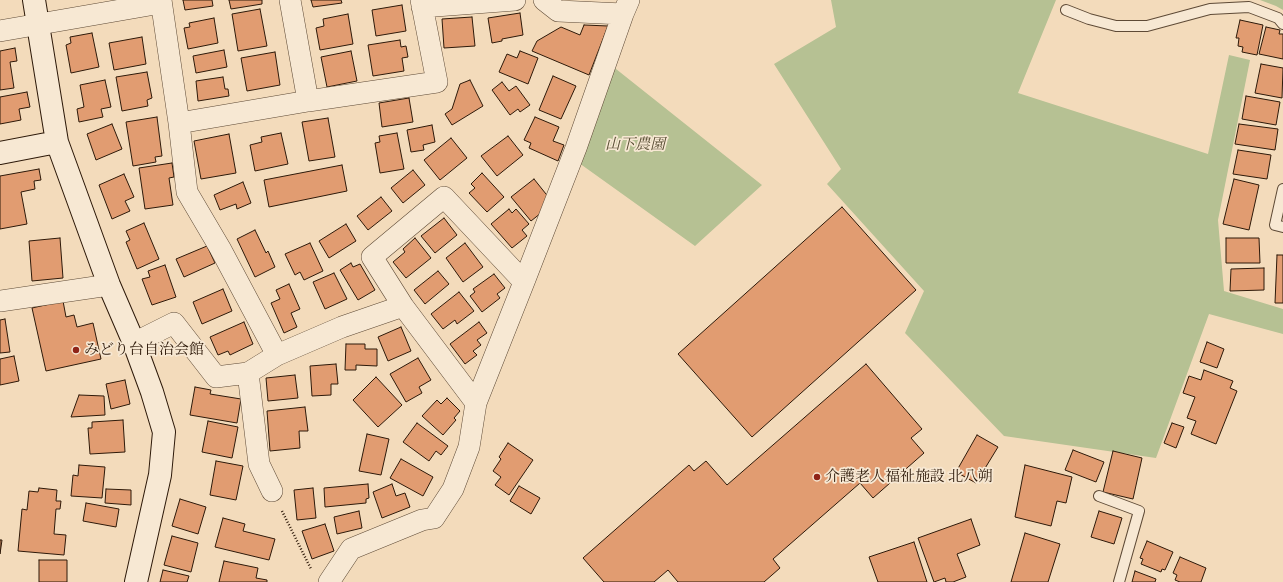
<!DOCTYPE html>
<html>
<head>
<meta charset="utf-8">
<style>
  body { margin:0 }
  canvas { display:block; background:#f3dbbb }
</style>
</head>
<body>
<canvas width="1283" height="582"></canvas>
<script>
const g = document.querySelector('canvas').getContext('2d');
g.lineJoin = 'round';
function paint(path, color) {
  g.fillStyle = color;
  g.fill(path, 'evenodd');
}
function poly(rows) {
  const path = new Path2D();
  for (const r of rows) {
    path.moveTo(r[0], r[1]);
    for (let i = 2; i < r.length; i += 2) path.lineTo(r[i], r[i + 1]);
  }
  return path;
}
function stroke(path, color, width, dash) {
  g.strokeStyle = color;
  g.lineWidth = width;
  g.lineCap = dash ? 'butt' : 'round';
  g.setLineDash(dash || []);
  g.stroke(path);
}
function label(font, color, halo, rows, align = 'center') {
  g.font = font + ' "EB Garamond","Noto Serif JP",serif';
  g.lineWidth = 3.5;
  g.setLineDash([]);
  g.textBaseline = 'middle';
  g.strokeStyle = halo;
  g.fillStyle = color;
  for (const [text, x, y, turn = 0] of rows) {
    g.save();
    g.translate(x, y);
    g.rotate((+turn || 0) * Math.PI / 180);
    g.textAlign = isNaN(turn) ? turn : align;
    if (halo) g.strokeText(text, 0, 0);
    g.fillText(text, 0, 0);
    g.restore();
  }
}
paint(poly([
  [831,0,1056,0,1018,93,1208,154,1229,55,1250,60,1218,220,1224,291,1283,309,1283,334,1209,314,1156,458,1004,436,905,333,924,291,827,184,841,169,774,64,836,27],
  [1260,0,1283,0,1283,10,1276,6],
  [611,65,762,185,695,246,579,163]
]), '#b6c193');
const building = poly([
  [183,0,212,0,213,6,185,10,183,0],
  [229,0,262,0,262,4,231,9,229,0],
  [311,0,341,0,342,3,313,7,311,0],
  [402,5,406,31,376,36,372,10,402,5],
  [260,9,267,46,238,51,232,14,260,9],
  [520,13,523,35,502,39,502,41,492,43,488,18,520,13],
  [348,14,353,44,320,50,316,28,324,26,323,19,348,14],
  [472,17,475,46,444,48,442,19,472,17],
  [214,18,218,43,188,49,184,28,190,27,189,23,214,18],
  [1240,20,1263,25,1257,55,1242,52,1243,47,1238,46,1239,38,1236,38,1240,20],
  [584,25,608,26,589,75,532,51,537,41,561,27,580,35,584,25],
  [1266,27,1280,30,1279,34,1283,34,1283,59,1259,54,1266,27],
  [92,33,99,67,71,73,66,45,71,43,70,37,92,33],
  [142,37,146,64,114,70,109,43,142,37],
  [400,40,401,47,406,46,408,57,402,58,404,71,373,76,368,45,400,40],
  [15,48,17,61,10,62,14,88,0,90,0,51,15,48],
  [224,50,227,67,196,73,193,56,224,50],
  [351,51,357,81,327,87,321,57,351,51],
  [520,51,538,58,528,84,499,72,507,54,517,58,520,51],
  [275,52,280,85,247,91,241,58,275,52],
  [1261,64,1283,68,1282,98,1255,93,1261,64],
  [147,72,152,98,147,100,148,106,122,111,116,77,147,72],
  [553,76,576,86,561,119,539,110,553,76],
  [223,77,225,89,228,89,229,96,198,101,196,81,223,77],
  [105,80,111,107,101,109,103,117,79,122,77,109,84,107,80,85,105,80],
  [470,80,483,106,452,125,445,114,452,109,460,84,470,80],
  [502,82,509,91,516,86,530,105,520,112,518,109,510,115,492,90,502,82],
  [27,92,30,107,19,109,21,120,0,124,0,97,27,92],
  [1246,96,1280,102,1276,125,1242,119,1246,96],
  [409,98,413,122,382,127,379,103,409,98],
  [157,117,162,156,155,157,156,162,133,166,126,122,157,117],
  [535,117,559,127,553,141,564,145,558,161,529,148,531,143,524,140,535,117],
  [328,118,335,157,309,161,302,122,328,118],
  [112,124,122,149,96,160,87,134,112,124],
  [1239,124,1278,129,1275,150,1235,144,1239,124],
  [432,125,435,142,423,145,424,150,411,152,407,130,432,125],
  [281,133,288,164,255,171,250,145,262,142,261,137,281,133],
  [397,133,404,169,380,173,375,143,380,142,379,136,397,133],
  [229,134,236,173,201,179,194,141,229,134],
  [508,136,523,155,497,176,481,156,508,136],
  [451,138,467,158,440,180,424,160,451,138],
  [1238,150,1271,155,1267,179,1233,174,1238,150],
  [172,163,174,177,169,178,173,205,145,209,139,168,172,163],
  [342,165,347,191,269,207,264,180,342,165],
  [39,169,41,180,34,181,35,189,21,192,27,224,0,229,0,176,39,169],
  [413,170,425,185,403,203,391,188,413,170],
  [482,173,504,197,487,212,469,193,475,188,471,184,482,173],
  [124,174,134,197,125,201,130,211,112,219,99,185,124,174],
  [534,179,550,199,546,209,531,221,511,197,534,179],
  [1234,179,1259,185,1249,230,1223,224,1234,179],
  [243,182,251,203,237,209,236,204,220,210,214,195,243,182],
  [381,197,392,211,368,230,357,216,381,197],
  [842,207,916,290,752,437,678,354,842,207],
  [509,209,512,213,516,209,529,224,522,230,527,236,512,248,491,224,509,209],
  [444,218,457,235,435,253,421,236,444,218],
  [144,223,159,259,137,269,126,242,130,240,126,231,144,223],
  [346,224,356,241,329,258,319,241,346,224],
  [255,230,266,253,268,251,275,267,255,277,237,239,255,230],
  [60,238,63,278,32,281,29,241,60,238],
  [415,238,431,258,406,278,393,262,405,252,403,249,415,238],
  [1226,238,1259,238,1260,263,1226,263,1226,238],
  [310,243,323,271,304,280,300,272,295,275,285,254,310,243],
  [465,243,483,267,463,282,446,258,465,243],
  [207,246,215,263,184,277,176,259,207,246],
  [1277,255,1283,255,1283,303,1275,303,1277,255],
  [351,263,353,267,360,264,375,290,358,300,340,270,351,263],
  [165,265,176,297,152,305,142,279,150,277,148,271,165,265],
  [1264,268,1264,290,1230,291,1231,269,1264,268],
  [438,271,449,284,425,304,414,290,438,271],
  [334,273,347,299,325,309,313,282,334,273],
  [494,274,505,288,497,294,500,298,482,312,470,296,475,292,473,289,494,274],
  [289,284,300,309,291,313,297,327,284,333,271,303,280,299,276,290,289,284],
  [223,289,232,311,202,324,193,302,223,289],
  [459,292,474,311,457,324,455,320,443,329,431,314,459,292],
  [63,301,66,317,74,315,77,327,93,323,101,359,46,371,32,308,63,301],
  [5,319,10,352,0,353,0,320,5,319],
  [244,322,253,344,230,355,228,351,218,355,210,337,244,322],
  [479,322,487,333,477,340,481,345,473,351,477,355,465,364,450,344,479,322],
  [401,327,411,351,388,361,378,337,401,327],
  [1207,342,1224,349,1217,368,1200,362,1207,342],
  [346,344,365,344,365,349,377,349,377,366,356,365,356,370,345,370,346,344],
  [14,356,19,381,0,385,0,359,14,356],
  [418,358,431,380,419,387,422,393,406,402,390,374,418,358],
  [336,364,338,384,331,384,331,395,312,396,310,366,336,364],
  [866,364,922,429,911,438,924,453,873,498,860,483,773,559,780,568,764,582,678,582,668,570,654,582,604,582,583,558,689,465,694,471,706,461,727,485,866,364],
  [1204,370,1233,381,1230,388,1237,391,1216,444,1191,434,1196,421,1187,418,1195,397,1183,393,1189,376,1201,380,1204,370],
  [295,375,298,398,268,401,266,378,295,375],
  [376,377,402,405,378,427,353,400,376,377],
  [125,380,130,404,111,409,106,384,125,380],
  [195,387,211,390,210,394,241,399,237,423,190,415,195,387],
  [79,395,104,396,105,415,71,417,79,395],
  [447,398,460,411,454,418,456,420,443,435,422,416,437,400,441,404,447,398],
  [305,407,308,431,299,431,300,448,270,451,267,411,305,407],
  [123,420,125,452,90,454,88,428,92,428,92,422,123,420],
  [208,421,238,427,232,458,202,452,208,421],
  [417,423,448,446,441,455,436,451,429,461,403,442,417,423],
  [1172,423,1184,427,1176,448,1164,443,1172,423],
  [367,434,389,439,381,475,359,471,367,434],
  [977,435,998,447,976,483,956,472,977,435],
  [508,443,533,460,509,495,495,485,501,477,493,471,501,459,499,457,508,443],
  [1073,450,1104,462,1096,482,1065,470,1073,450],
  [1113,451,1142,458,1133,499,1103,492,1113,451],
  [401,459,433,477,423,496,390,478,401,459],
  [216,461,243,466,236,500,210,495,216,461],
  [79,465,105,467,102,498,71,496,73,475,78,476,79,465],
  [1025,465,1072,477,1066,503,1057,501,1051,526,1015,517,1025,465],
  [368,484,369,498,366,499,366,503,325,507,324,488,368,484],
  [392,484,396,496,405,493,410,507,382,518,373,492,392,484],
  [519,486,540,498,531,514,510,501,519,486],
  [39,488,57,490,56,501,61,501,60,509,56,509,54,534,66,535,64,555,18,551,22,509,27,510,29,491,38,492,39,488],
  [313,488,316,518,297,520,294,490,313,488],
  [106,489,131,490,131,505,105,503,106,489],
  [180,499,206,507,198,534,172,526,180,499],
  [86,503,119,509,116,527,83,521,86,503],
  [359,511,362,528,337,534,334,517,359,511],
  [1099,511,1122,518,1114,544,1091,537,1099,511],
  [223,518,245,524,243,531,275,539,269,560,215,547,223,518],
  [971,519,980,545,957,554,966,577,953,582,946,582,945,578,934,582,918,538,971,519],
  [325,524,334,551,312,559,302,531,325,524],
  [1025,533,1060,544,1048,582,1011,582,1025,533],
  [172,536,198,543,191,572,164,565,172,536],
  [0,540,2,540,0,554,0,540],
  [1147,541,1173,552,1165,570,1162,569,1161,572,1141,564,1143,559,1140,558,1147,541],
  [914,542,927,582,878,582,869,557,914,542],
  [1180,557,1206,568,1201,582,1180,582,1175,580,1177,575,1173,573,1180,557],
  [39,560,67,560,67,582,39,582,39,560],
  [224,561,258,568,256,578,267,580,267,582,219,582,224,561],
  [163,570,189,576,187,582,160,582,163,570],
  [1135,571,1156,579,1155,582,1132,582,1135,571]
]);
paint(building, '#e19c71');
stroke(building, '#2d1909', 1);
const lane = poly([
  [1066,10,1089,19,1116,26,1147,26,1210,9,1249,7,1278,18,1283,24],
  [1283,189,1275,225,1283,227],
  [1099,496,1139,511,1119,582]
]);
const street = poly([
  [161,0,179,123,187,192,220,248,277,355],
  [290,0,308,101],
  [544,0,558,11,623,14],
  [422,7,515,0],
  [0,31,161,3],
  [179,123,308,101,437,82,421,0],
  [0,301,109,285],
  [134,343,174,323,216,377,248,373,277,355,342,327,403,306],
  [248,373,259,464,272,491],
  [476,403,403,306,372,257,444,197,524,282],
  [329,582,351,549,422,520,434,518,453,489,469,447,476,403,524,282,576,148,623,14,629,0]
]);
const secondary = poly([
  [34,0,57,142,109,285,134,343,152,392,164,432,160,475,136,582],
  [0,153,57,142]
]);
stroke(lane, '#5e4a36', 12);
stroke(street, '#5e4a36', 22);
stroke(secondary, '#2d1909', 24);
stroke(poly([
  [282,511,311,569]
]), '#2d1909', 2.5, [1, 2]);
stroke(lane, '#f7e8d3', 10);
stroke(street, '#f7e8d3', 21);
stroke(secondary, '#f7e8d3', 22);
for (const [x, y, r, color] of [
  [76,350,4,"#8f2418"],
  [817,477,4,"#8f2418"]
]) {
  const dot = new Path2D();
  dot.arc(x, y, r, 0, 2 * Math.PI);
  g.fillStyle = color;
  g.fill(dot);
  stroke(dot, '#f7e8d3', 1.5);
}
label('italic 15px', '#564b32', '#f7e8d3', [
  ["山下農園",635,145]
]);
label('15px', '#2d1909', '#f7e8d3', [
  ["みどり台自治会館",84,350],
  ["介護老人福祉施設 北八朔",825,477]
], 'left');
</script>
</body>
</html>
